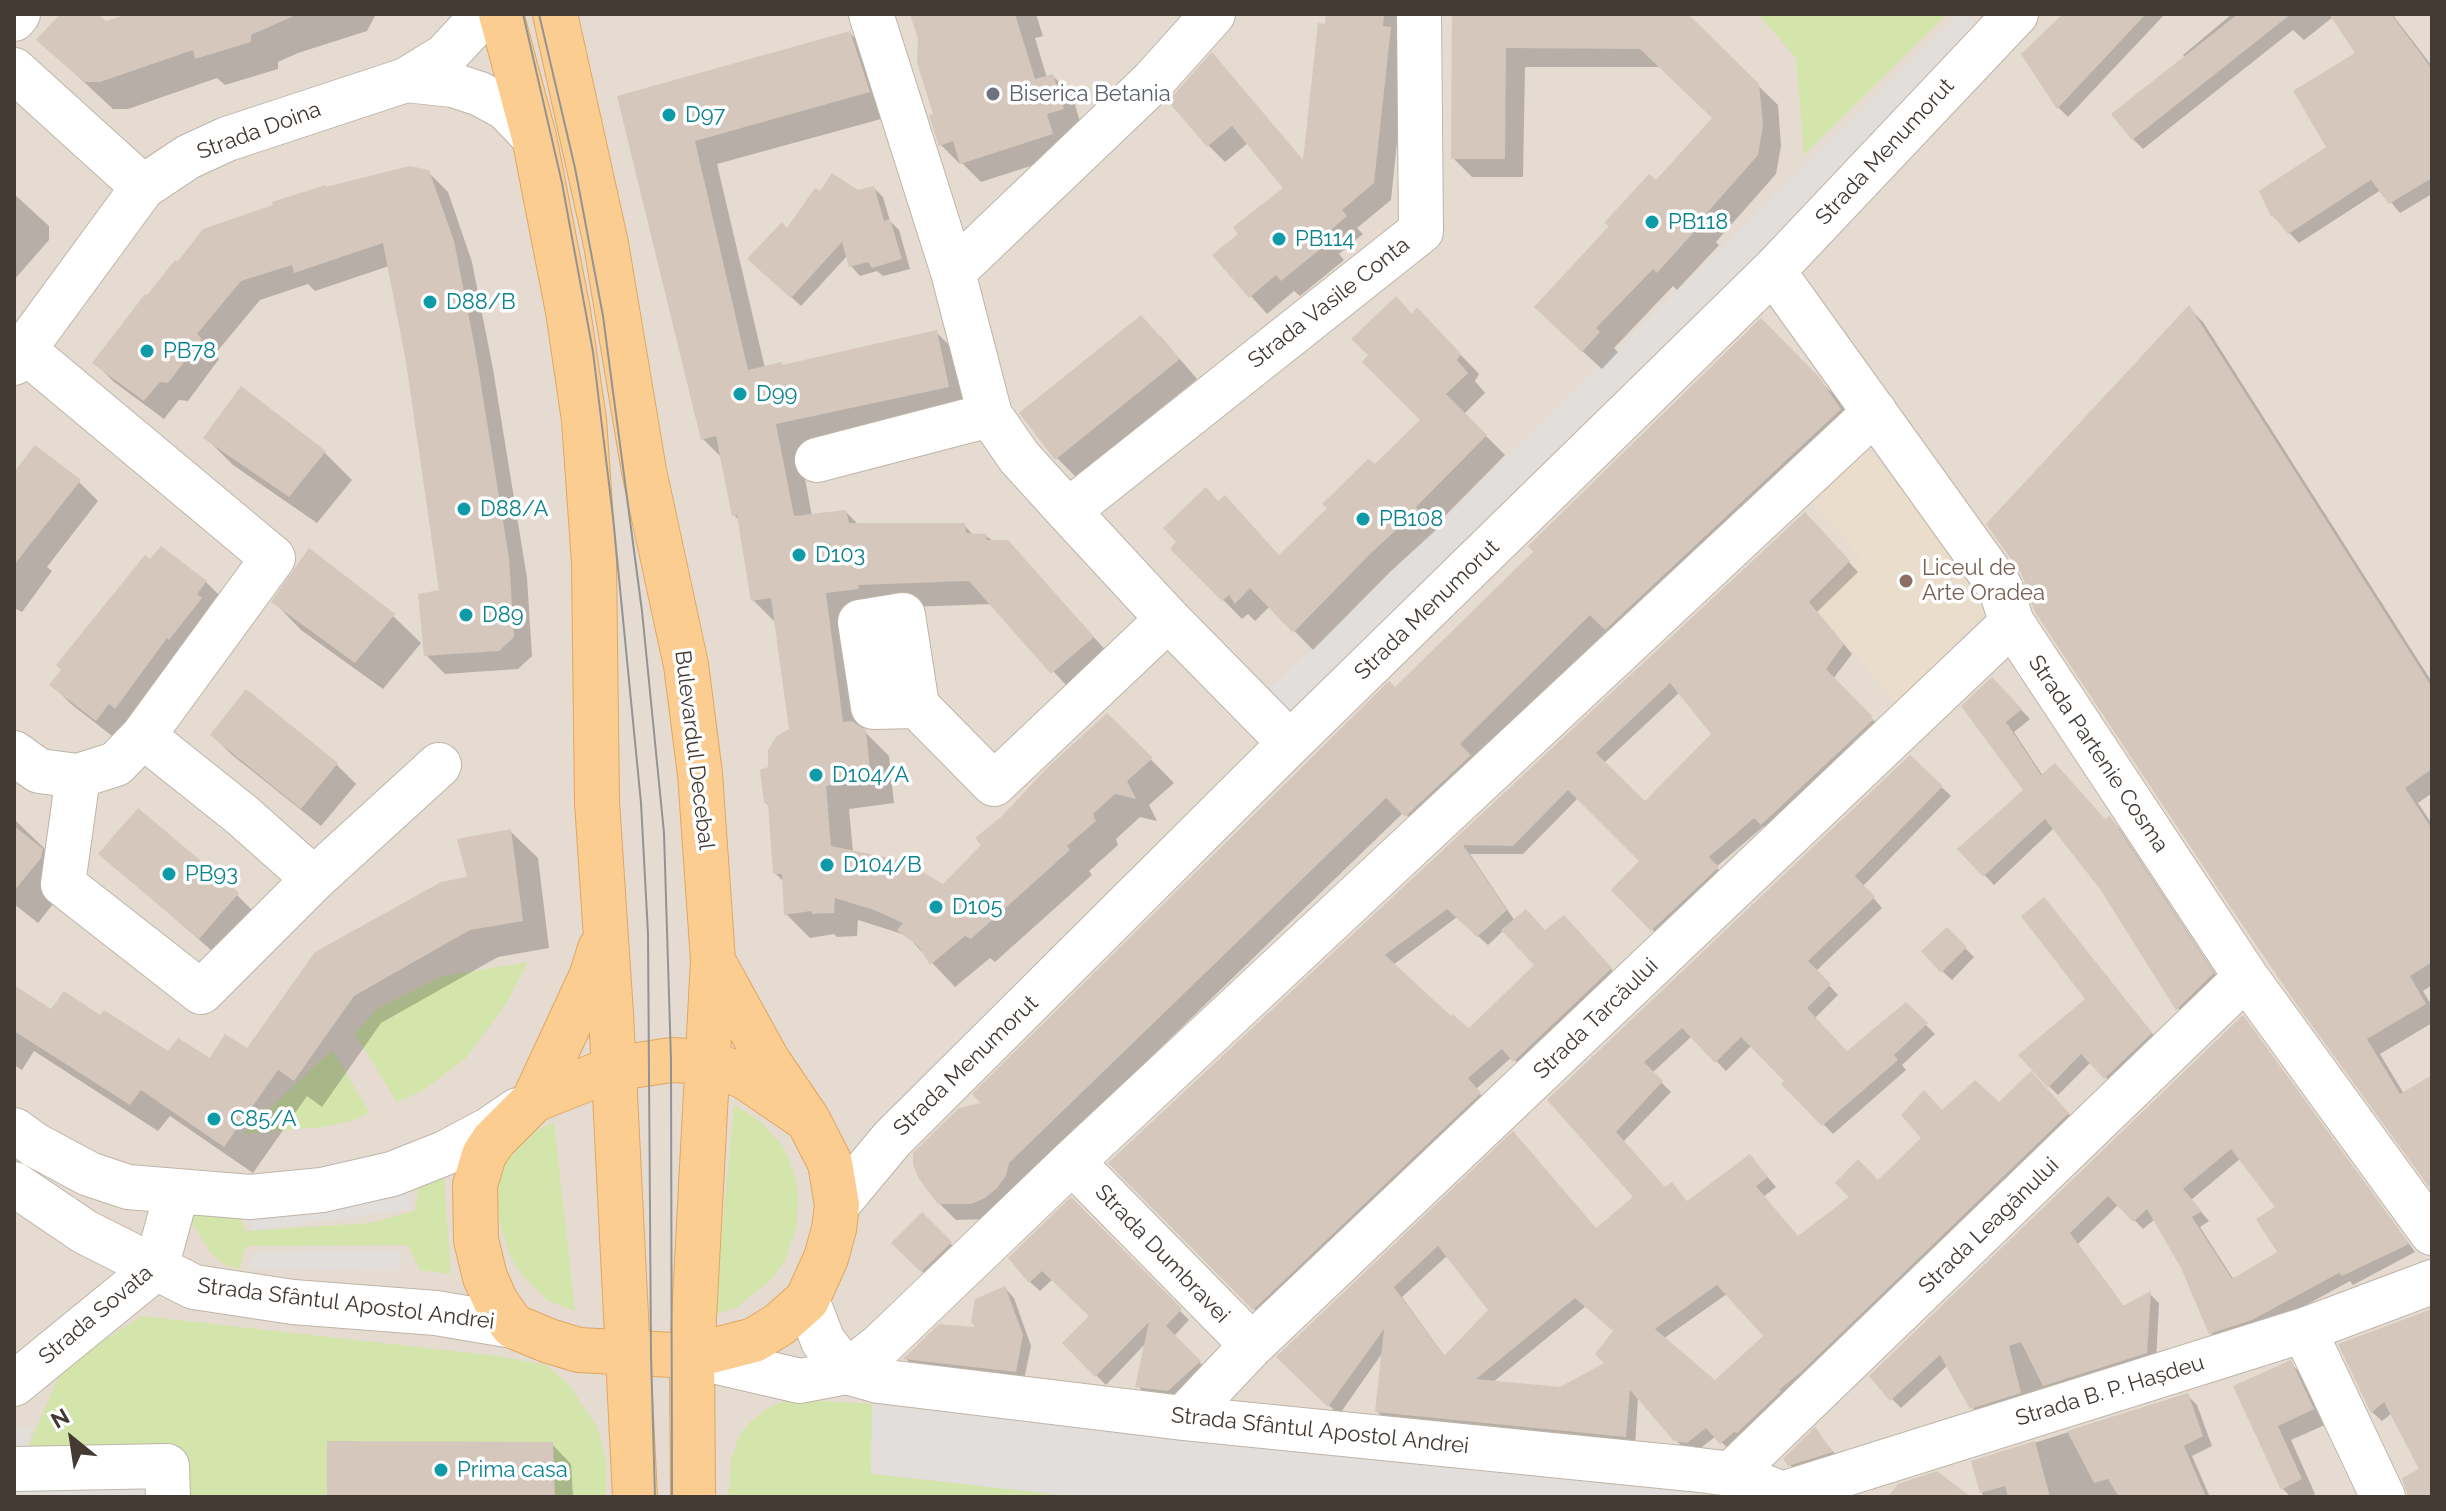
<!DOCTYPE html>
<html>
<head>
<meta charset="utf-8">
<style>
  body { margin:0 }
  #map { position:relative; width:2446px; height:1511px; overflow:hidden; background:#f1eae2; font-family:Raleway,sans-serif }
  canvas { display:block }
  .frame { position:absolute; inset:0; border:16px solid #423a33; pointer-events:none }
  .north { position:absolute; left:32px; top:1399px; width:80px; height:80px; -webkit-text-stroke:6px #fff; paint-order:stroke; rotate:330deg; font-size:22px; font-weight:700; line-height:32px; text-align:center; color:#423a33 }
  .north::after { content:''; display:block; margin:auto; width:28px; height:36px; background:#423a33; clip-path:polygon(50% 0,100% 100%,50% 72%,0 100%) }
</style>
</head>
<body>
<div id="map">
<canvas width="2446" height="1511"></canvas>
<div class="frame"></div>
<div class="north">N</div>
</div>
<script>
const g = document.querySelector('canvas').getContext('2d');
g.lineJoin = 'round';
function paint(path, color) {
  g.fillStyle = color;
  g.fill(path, 'evenodd');
}
function poly(rows) {
  const path = new Path2D();
  for (const r of rows) {
    path.moveTo(r[0], r[1]);
    for (let i = 2; i < r.length; i += 2) path.lineTo(r[i], r[i + 1]);
  }
  return path;
}
function stroke(path, color, width, dash) {
  g.strokeStyle = color;
  g.lineWidth = width;
  g.lineCap = dash ? 'butt' : 'round';
  g.setLineDash(dash || []);
  g.stroke(path);
}
function label(font, color, halo, rows, align = 'center') {
  g.font = font + ' Raleway,sans-serif';
  g.lineWidth = 7;
  g.setLineDash([]);
  g.textBaseline = 'middle';
  g.strokeStyle = halo;
  g.fillStyle = color;
  for (const [text, x, y, turn = 0] of rows) {
    g.save();
    g.translate(x, y);
    g.rotate((+turn || 0) * Math.PI / 180);
    g.textAlign = isNaN(turn) ? turn : align;
    if (halo) g.strokeText(text, 0, 0);
    g.fillText(text, 0, 0);
    g.restore();
  }
}
paint(poly([
  [14,14,2432,14,2432,1497,14,1497]
]), '#e5dbd1');
paint(poly([
  [1858,436,1994,605,1896,703,1812,604,1860,558,1801,490]
]), '#eaddcc');
paint(poly([
  [1758,14,1947,14,1804,155,1796,58],
  [528,962,506,1004,467,1057,422,1091,397,1102,355,1034,378,1008,443,976],
  [332,1050,370,1113,352,1121,322,1127,243,1134],
  [734,1105,759,1120,782,1145,790,1161,798,1190,797,1226,785,1261,771,1280,737,1307,714,1315],
  [554,1122,575,1311,547,1300,522,1275,510,1256,497,1213,496,1193,507,1157,531,1134],
  [420,1175,444,1178,451,1274,420,1270,408,1245,246,1246,239,1269,227,1266,213,1256,187,1216,237,1211,246,1231,370,1223,415,1211],
  [142,1316,498,1356,546,1365,569,1385,597,1427,606,1460,606,1497,14,1497,14,1486,33,1435,63,1367],
  [789,1399,872,1404,872,1474,1080,1497,728,1497,731,1459,740,1434,754,1418,770,1407]
]), '#d3e5ab');
paint(poly([
  [1959,14,1967,14,1984,30,1285,716,1264,695],
  [410,1187,411,1209,251,1231,247,1213],
  [400,1250,401,1271,249,1269,252,1252],
  [872,1404,1696,1493,1696,1497,1080,1497,871,1473],
  [14,1426,30,1427,28,1454,188,1453,187,1497,14,1497]
]), '#e1dedb');
paint(poly([
  [63,14,94,14,106,24,135,14,376,14,367,31,298,53,278,62,278,69,225,85,217,78,128,109,113,109,39,40],
  [913,14,1036,14,1043,36,1035,38,1047,78,1053,76,1072,95,1082,128,1065,133,1071,153,981,182,962,163,960,164,941,145,920,39],
  [1328,14,1402,14,1407,46,1391,200,1357,228,1363,234,1339,254,1344,260,1300,296,1294,291,1267,314,1215,256,1241,234,1286,188,1248,143,1225,162,1208,145,1212,55,1304,162],
  [1454,14,1685,14,1778,105,1781,146,1776,174,1716,242,1719,245,1677,290,1673,286,1614,348,1618,352,1602,369,1555,326,1656,183,1714,118,1661,67,1525,67,1523,177,1472,177,1453,158],
  [2066,14,2165,14,2068,117,2058,107],
  [2232,14,2392,14,2432,66,2432,194,2400,213,2381,190,2299,243,2273,216,2261,192,2329,148,2358,54,2333,17,2304,40,2293,30,2143,149,2133,139,2186,58,2183,55],
  [850,33,873,57,892,116,717,164,765,368,783,367,936,332,960,356,972,410,799,447,812,516,846,512,859,525,964,525,974,536,986,536,1031,567,1116,662,1076,696,992,604,881,608,848,616,864,731,889,756,894,803,849,809,853,852,943,887,983,845,1004,817,1107,715,1174,783,1149,805,1157,821,1140,817,1116,839,1118,845,1089,871,1092,875,995,962,990,958,955,987,907,936,899,933,858,920,857,936,837,937,834,934,810,938,786,914,785,883,775,873,771,807,766,803,770,769,791,730,777,624,753,600,740,521,734,515,722,458,703,439,620,97],
  [428,172,448,192,472,262,493,369,527,578,532,656,518,669,445,674,426,655,442,592,408,362,389,266,315,291,308,284,260,300,215,354,219,359,188,401,179,400,164,419,114,382,95,363],
  [874,188,883,197,890,221,899,230,910,269,883,276,877,271,860,276,851,266,848,255,801,306,759,268,821,194,858,193],
  [14,194,49,226,49,240,14,280],
  [2189,308,2203,322,2432,682,2432,793,2418,803,2432,824,2432,985,2423,991,2432,1006,2432,1023,2380,1054,2404,1094,2432,1079,2432,1187,2297,1001],
  [1413,315,1436,329,1479,374,1475,381,1485,393,1464,414,1505,455,1434,527,1436,530,1390,572,1313,650,1270,606,1255,621,1248,614,1242,619,1172,548,1280,557,1375,467,1422,420],
  [1761,321,1834,395,1856,426,1622,645,1608,630,1474,761,1422,831,1404,812,1025,1179,988,1219,956,1220,939,1203,985,1105,1395,690,1536,552],
  [1160,336,1197,379,1076,477,1057,458],
  [241,389,325,453,352,480,317,523,233,465,205,437],
  [14,475,79,482,98,501,47,567,52,571,22,612,14,608],
  [1814,524,1858,572,1817,612,1852,654,1833,679,1880,727,1772,833,1764,826,1716,867,1726,878,1662,939,1613,890,1642,861,1579,797,1523,854,1470,854,1515,921,1545,932,1574,927,1620,979,1524,1070,1512,1057,1476,1089,1488,1104,1263,1318,1111,1163],
  [1680,692,1713,734,1645,804,1604,763],
  [1457,917,1488,945,1504,930,1537,965,1470,1031,1451,1019,1393,965],
  [162,548,206,582,225,601,116,739,71,704,52,685],
  [274,602,393,616,421,643,383,689,301,630],
  [1992,679,2030,719,2014,732,2043,776,2106,821,2109,819,2119,828,2222,984,2187,1017,2178,1008,2102,887,2054,828,1994,885,1960,849,2025,790],
  [212,735,337,765,356,784,321,826,231,754],
  [1910,757,1951,796,1863,886,1882,908,1816,971,1838,995,1814,1019,1848,1054,1905,1004,1935,1034,1902,1065,1906,1070,1833,1134,1784,1084,1787,1081,1752,1045,1726,1071,1692,1036,1652,1073,1671,1092,1623,1142,1665,1189,1688,1203,1750,1156,1776,1187,1763,1197,1799,1238,1878,1183,1924,1138,1942,1112,1999,1105,2040,1083,2077,1123,1731,1452,1716,1436,1697,1451,1685,1450,1638,1397,1635,1446,1386,1421,1377,1411,1383,1352,1339,1415,1279,1357,1513,1134,1596,1230,1636,1197,1549,1100],
  [1448,1255,1491,1310,1445,1357,1402,1297],
  [1727,1294,1766,1336,1715,1383,1663,1339],
  [1586,1306,1616,1332,1607,1363,1560,1389,1492,1383],
  [14,819,49,853,68,885,38,923,14,904],
  [510,831,538,858,549,948,498,957,381,1023,322,1107,307,1096,253,1173,170,1116,158,1131,34,1051,22,1070,14,1065,14,987,51,1012,101,1018,168,1054,211,1061,247,1050,470,879],
  [101,854,237,895,256,914,219,957],
  [2053,909,2160,1043,2115,1087,2091,1062,2058,1095,2049,1086,2088,1000],
  [1946,929,1974,957,1952,980,1942,971],
  [2243,1018,2415,1252,2353,1285,2350,1281,2262,1329,2220,1342,2211,1333,2182,1267,2155,1219,2143,1229,2119,1204,2078,1244,2124,1307,2150,1294,2159,1303,2156,1362,1982,1417,1972,1407,1948,1365,1901,1408,1892,1399],
  [2241,1158,2278,1207,2280,1253,2234,1280,2200,1227,2209,1221,2191,1200],
  [1071,1200,1189,1320,1174,1336,1208,1371,1178,1399,1147,1396,1138,1386,1146,1343,1106,1385,1064,1343,1091,1316,1053,1279,1040,1291,1030,1282],
  [922,1215,960,1253,931,1280,894,1243],
  [1005,1288,1014,1298,1031,1346,1024,1380,914,1367,906,1359,980,1329],
  [2432,1311,2432,1497,2409,1497,2425,1468,2392,1413,2382,1421,2372,1412],
  [2290,1363,2305,1377,2327,1424,2291,1440,2315,1494,2309,1497,2291,1497,2282,1488,2236,1387],
  [2187,1395,2197,1405,2212,1446,2192,1456,2210,1497,1983,1497,1973,1462],
  [1815,1430,1841,1461,1799,1474,1790,1465],
  [552,1444,571,1464,573,1497,329,1497]
]), '#0003');
paint(poly([
  [60,14,97,14,106,21,128,14,298,14,251,35,251,42,195,59,193,50,100,82,84,82,36,40],
  [910,14,1015,14,1035,79,1053,74,1064,109,1047,114,1053,134,960,164,953,141,939,146,929,115,933,114,917,62,918,39],
  [1326,14,1384,14,1383,26,1391,27,1374,183,1342,210,1347,216,1324,236,1329,242,1281,281,1276,275,1249,298,1212,255,1238,234,1233,227,1283,188,1232,126,1207,147,1168,101,1212,52,1303,160,1318,23,1325,24],
  [1452,14,1688,14,1759,84,1763,125,1758,155,1699,222,1701,224,1657,273,1653,269,1596,328,1600,332,1582,352,1534,307,1609,226,1604,223,1649,174,1656,180,1712,118,1640,49,1506,48,1505,159,1451,159],
  [2063,14,2146,14,2057,109,2021,54],
  [2238,14,2291,14,2132,140,2111,114],
  [2329,14,2391,14,2432,69,2432,178,2389,204,2371,180,2288,234,2273,215,2271,217,2259,191,2326,147,2293,91,2355,53],
  [850,31,870,92,695,141,748,370,782,362,782,365,937,330,949,387,776,424,794,516,846,510,849,523,965,523,966,533,986,534,987,540,1008,540,1094,637,1051,674,969,581,858,585,859,589,826,593,843,722,852,721,866,730,871,779,826,786,831,846,904,861,943,884,981,845,975,838,1002,816,1049,766,1107,713,1153,758,1127,781,1136,799,1115,794,1093,814,1096,821,1067,846,1070,850,971,939,965,936,930,965,919,947,897,930,903,923,874,910,835,898,834,913,812,914,811,911,784,915,782,874,773,874,768,803,764,803,760,770,768,767,768,750,777,736,789,729,771,598,751,601,737,515,732,516,716,436,701,440,617,96],
  [410,166,429,170,454,241,475,348,509,558,514,637,499,651,424,656,418,594,439,590,406,362,383,243,294,273,292,265,241,281,197,334,202,339,168,383,160,382,144,401,92,363,145,294,147,295,175,260,178,261,203,229,273,205,272,202,326,185,326,187],
  [832,173,858,190,874,186,884,221,890,219,902,259,872,268,868,262,849,267,842,242,791,298,747,259,782,222,787,228,815,188,820,191],
  [1396,296,1412,314,1417,307,1461,354,1457,360,1468,373,1446,394,1487,435,1416,507,1418,510,1371,553,1293,633,1250,588,1235,604,1229,595,1222,601,1170,549,1176,542,1163,528,1206,487,1218,501,1225,495,1279,555,1327,508,1322,504,1368,459,1375,464,1420,420,1362,362,1368,355,1351,339],
  [2189,305,2432,687,2432,769,2405,788,2432,829,2432,962,2410,976,2426,1004,2367,1039,2400,1094,2432,1075,2432,1180,2429,1187,2295,1002,2229,905,2035,612,2021,573,1986,524],
  [1141,315,1180,359,1055,460,1019,413],
  [1761,318,1818,376,1841,409,1605,630,1590,615,1460,744,1471,755,1405,817,1386,798,1009,1163,1006,1176,997,1188,985,1198,971,1204,938,1204,919,1179,913,1164,913,1153,959,1108,981,1103,972,1094,1389,681,1395,687,1533,552,1528,546],
  [241,386,326,451,289,497,203,438],
  [35,445,81,480,14,565,14,472],
  [1805,512,1850,561,1809,602,1844,644,1826,669,1872,716,1871,718,1873,720,1761,825,1754,818,1709,857,1719,867,1651,931,1611,890,1639,861,1568,790,1513,846,1463,845,1507,910,1477,937,1447,909,1385,955,1451,1016,1452,1014,1469,1028,1534,965,1501,930,1526,909,1545,930,1564,915,1612,968,1513,1062,1502,1049,1468,1078,1481,1093,1253,1310,1108,1163],
  [1670,683,1711,734,1645,801,1596,753],
  [161,546,207,581,197,594,202,598,169,640,167,638,115,709,109,704,96,721,49,685,61,670,56,665,145,555,150,559],
  [309,548,395,614,355,663,271,602],
  [1992,677,2022,709,2006,722,2041,775,2055,763,2105,819,2110,816,2214,973,2176,1010,2100,889,2045,819,1983,877,1957,849,2023,790,1961,706],
  [246,689,338,763,301,809,210,735],
  [1910,755,1943,786,1855,876,1875,897,1808,961,1831,984,1807,1008,1847,1051,1906,1002,1928,1023,1894,1055,1898,1060,1822,1126,1781,1084,1784,1081,1741,1037,1715,1063,1682,1028,1644,1062,1663,1081,1616,1132,1665,1187,1672,1182,1687,1201,1750,1154,1768,1177,1756,1186,1798,1236,1849,1197,1835,1183,1858,1159,1878,1180,1921,1138,1901,1115,1924,1090,1942,1110,1975,1080,1999,1102,2031,1071,2069,1113,1801,1372,1779,1390,1781,1391,1737,1433,1734,1432,1720,1444,1706,1428,1687,1443,1674,1441,1630,1390,1626,1437,1375,1412,1384,1329,1328,1407,1276,1357,1513,1131,1596,1228,1633,1197,1547,1100],
  [1438,1246,1488,1310,1444,1356,1394,1287],
  [1717,1285,1763,1336,1715,1380,1655,1329],
  [1575,1298,1613,1331,1595,1354,1604,1363,1560,1387,1476,1379],
  [138,808,239,893,199,939,98,854],
  [14,826,43,849,41,858,14,891],
  [511,829,523,921,470,930,354,996,294,1081,278,1070,224,1147,141,1090,130,1105,14,1031,14,985,51,1009,64,991,100,1015,104,1010,168,1051,178,1038,210,1058,225,1034,247,1048,315,952,441,882,467,877,457,839],
  [2044,897,2152,1033,2104,1079,2081,1054,2048,1088,2018,1055,2085,999,2021,916],
  [1947,927,1967,947,1941,973,1921,951],
  [2243,1015,2408,1242,2407,1245,2342,1276,2339,1273,2252,1320,2209,1334,2181,1268,2147,1209,2133,1222,2108,1196,2070,1233,2123,1306,2151,1291,2147,1353,2043,1386,2021,1342,2009,1346,2021,1393,1970,1409,1940,1355,1890,1401,1869,1376],
  [2231,1149,2275,1207,2256,1219,2277,1252,2232,1279,2192,1217,2202,1211,2183,1189],
  [1071,1197,1182,1309,1166,1326,1201,1361,1168,1391,1135,1387,1149,1322,1095,1377,1062,1343,1089,1316,1042,1271,1029,1283,1008,1258],
  [922,1212,952,1242,921,1272,891,1243],
  [1005,1286,1023,1335,1016,1372,903,1359,939,1324,975,1327,971,1322,975,1299],
  [2432,1309,2432,1497,2408,1497,2402,1478,2419,1469,2384,1402,2371,1413,2338,1344],
  [2291,1360,2314,1409,2278,1426,2302,1479,2281,1490,2233,1386],
  [2188,1393,2203,1436,2184,1446,2206,1497,2119,1497,2108,1479,2094,1483,2067,1431],
  [1815,1427,1833,1452,1788,1466,1783,1459],
  [327,1441,553,1442,555,1497,327,1497],
  [2035,1441,2050,1497,2008,1497,2005,1486,1980,1493,1971,1461],
  [1937,1471,1971,1497,1888,1497,1898,1484]
]), '#d5c7bb');
const minor = poly([
  [871,14,953,272,990,415,1019,457,1068,511,1168,619,1290,743],
  [14,19,18,14],
  [14,70,143,187],
  [406,80,453,85,480,94,506,108,534,137],
  [1773,271,2000,587,2012,623,2246,977,2432,1233],
  [953,272,1152,82,1213,14],
  [14,363,143,187,188,157,227,139,406,80,445,56,471,28,478,14],
  [817,460,990,415],
  [1068,511,1421,231,1419,14],
  [917,706,873,707,860,622,903,615,917,706,994,784,1168,619],
  [143,736,242,815,314,879],
  [14,753,39,771,78,776,116,764,143,736,273,558,24,350],
  [78,776,63,884,201,992,314,879,439,765],
  [14,1130,35,1145,89,1174,128,1187,250,1197,322,1190,392,1174,445,1153,490,1129,518,1110],
  [1072,1162,1252,1345],
  [14,1184,85,1232,194,1287,293,1302,436,1313,513,1326],
  [837,1205,892,1139,1290,743,1773,271,2016,14],
  [807,1300,823,1341,847,1372],
  [2304,1330,2383,1497],
  [692,1356,800,1381,847,1372,879,1381,1183,1418,1691,1469,1731,1474,1791,1497],
  [847,1372,881,1345,1072,1162,1875,412],
  [14,1384,156,1268,177,1191],
  [1183,1418,1252,1345,2012,623],
  [14,1469,167,1466,168,1497],
  [1731,1474,2246,977],
  [1785,1493,2304,1330,2432,1282]
]);
const major = poly([
  [501,14,534,137,568,311,584,420,594,563,597,802,611,1014,635,1497],
  [555,14,606,244,644,471,686,665,700,774,713,960,692,1356,693,1497],
  [714,963,768,1061,808,1120,830,1163,837,1205,834,1229,826,1258,807,1300,780,1324,754,1340,692,1356,579,1350,549,1341,513,1326,496,1302,485,1277,476,1240,475,1185,484,1155,494,1140,534,1100,612,1069,671,1060,708,1062,745,1077,808,1120],
  [534,1100,591,977,600,949]
]);
stroke(minor, '#bfb4a8', 46);
stroke(major, '#e0a761', 46);
stroke(minor, '#fff', 44);
stroke(major, '#fccd90', 44);
stroke(poly([
  [523,14,562,183,593,352,613,517,641,803,648,934,651,1355,655,1497],
  [539,14,575,168,603,316,642,611,664,833,671,1060,672,1497]
]), '#939393', 2);
for (const [x, y, r, color] of [
  [993,94,8,"#6b7280"],
  [669,115,8,"#0f9aa8"],
  [1652,222,8,"#0f9aa8"],
  [1279,239,8,"#0f9aa8"],
  [430,302,8,"#0f9aa8"],
  [147,351,8,"#0f9aa8"],
  [740,394,8,"#0f9aa8"],
  [464,509,8,"#0f9aa8"],
  [1363,519,8,"#0f9aa8"],
  [799,555,8,"#0f9aa8"],
  [1906,581,8,"#8d6e63"],
  [466,615,8,"#0f9aa8"],
  [816,775,8,"#0f9aa8"],
  [827,865,8,"#0f9aa8"],
  [169,874,8,"#0f9aa8"],
  [936,907,8,"#0f9aa8"],
  [214,1119,8,"#0f9aa8"],
  [441,1470,8,"#0f9aa8"]
]) {
  const dot = new Path2D();
  dot.arc(x, y, r, 0, 2 * Math.PI);
  g.fillStyle = color;
  g.fill(dot);
  stroke(dot, '#fff', 3);
}
label('22px', '#5b616d', '#fff', [
  ["Biserica Betania",1009,94]
], 'left');
label('22px', '#0d838f', '#fff', [
  ["D97",685,115],
  ["PB118",1668,222],
  ["PB114",1295,239],
  ["D88/B",446,302],
  ["PB78",163,351],
  ["D99",756,394],
  ["D88/A",480,509],
  ["PB108",1379,519],
  ["D103",815,555],
  ["D89",482,615],
  ["D104/A",832,775],
  ["D104/B",843,865],
  ["PB93",185,874],
  ["D105",952,907],
  ["C85/A",230,1119],
  ["Prima casa",457,1470]
], 'left');
label('22px', '#423a33', '#fff', [
  ["Strada Doina",259,131,-20],
  ["Strada Menumorut",1885,152,-47],
  ["Strada Vasile Conta",1329,303,-38],
  ["Strada Menumorut",1427,610,-44],
  ["Bulevardul Decebal",694,750,83],
  ["Strada Partenie Cosma",2098,754,56],
  ["Strada Tarcăului",1596,1019,-44],
  ["Strada Menumorut",966,1066,-44],
  ["Strada Leagănului",1989,1226,-44],
  ["Strada Dumbravei",1162,1254,46],
  ["Strada Sfântul Apostol Andrei",346,1304,7],
  ["Strada Sovata",96,1315,-40],
  ["Strada B. P. Hașdeu",2110,1391,-17],
  ["Strada Sfântul Apostol Andrei",1320,1431,6]
]);
label('22px', '#785e54', '#fff', [
  ["Liceul de",1922,568],
  ["Arte Oradea",1922,593]
], 'left');
</script>
</body>
</html>
